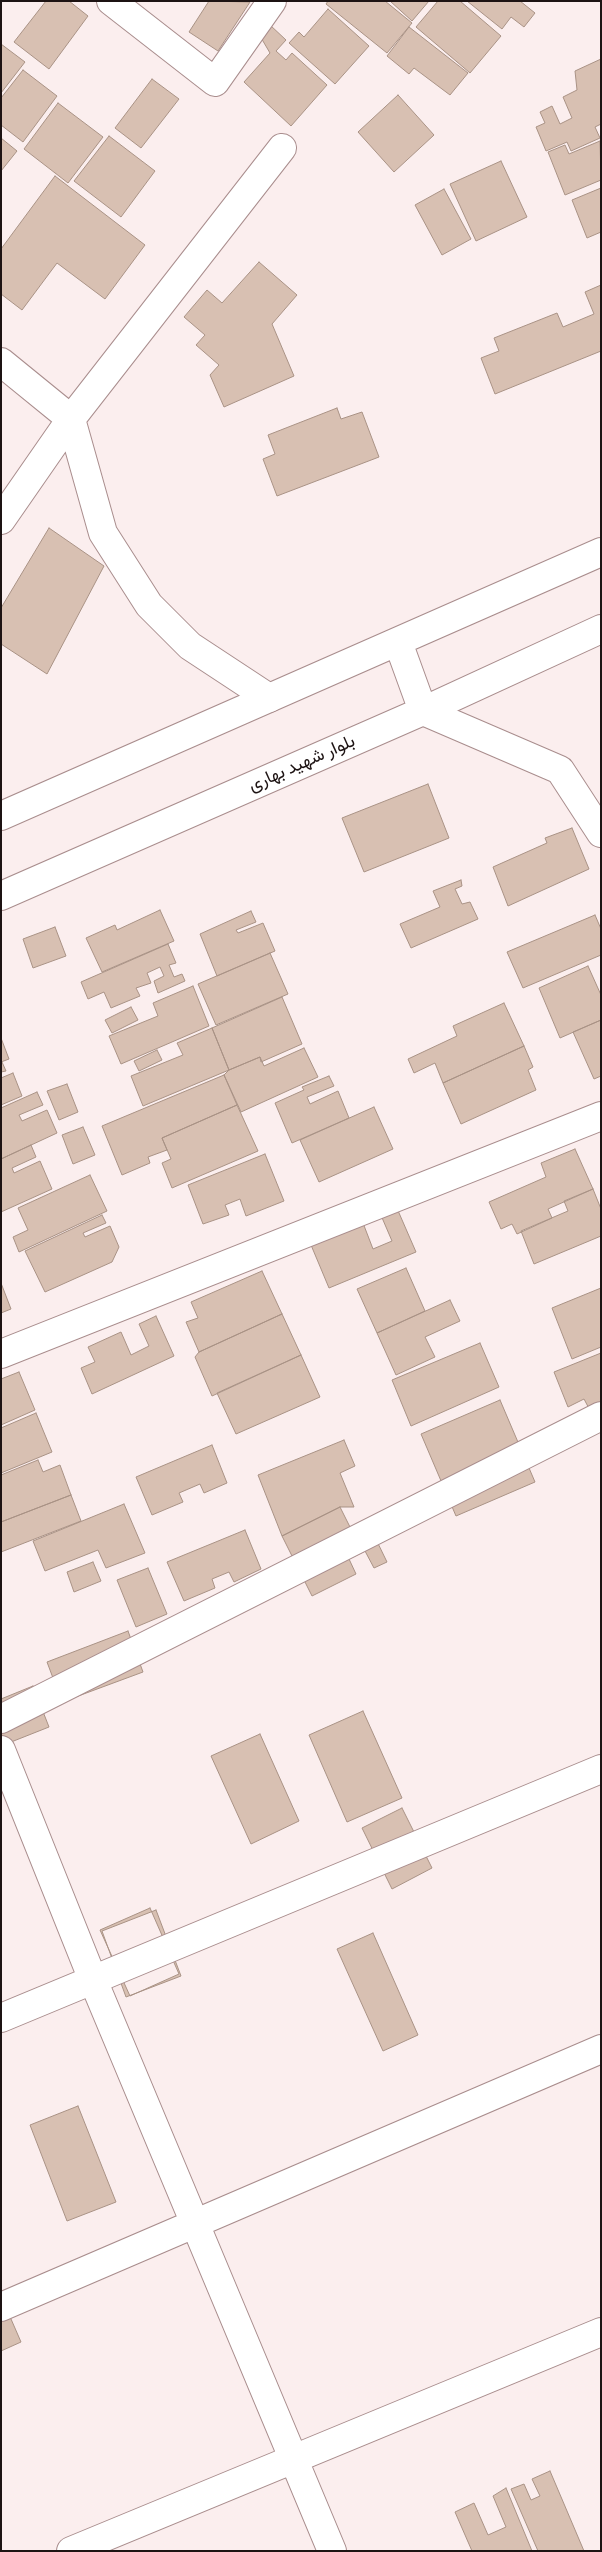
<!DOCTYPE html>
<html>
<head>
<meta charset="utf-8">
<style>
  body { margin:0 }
  #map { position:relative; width:602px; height:2552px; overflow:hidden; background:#fbeeee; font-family:"Titillium Web",sans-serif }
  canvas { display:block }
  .frame { position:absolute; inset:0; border:2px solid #1d1313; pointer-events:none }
</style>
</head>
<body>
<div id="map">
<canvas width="602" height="2552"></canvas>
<div class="frame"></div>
</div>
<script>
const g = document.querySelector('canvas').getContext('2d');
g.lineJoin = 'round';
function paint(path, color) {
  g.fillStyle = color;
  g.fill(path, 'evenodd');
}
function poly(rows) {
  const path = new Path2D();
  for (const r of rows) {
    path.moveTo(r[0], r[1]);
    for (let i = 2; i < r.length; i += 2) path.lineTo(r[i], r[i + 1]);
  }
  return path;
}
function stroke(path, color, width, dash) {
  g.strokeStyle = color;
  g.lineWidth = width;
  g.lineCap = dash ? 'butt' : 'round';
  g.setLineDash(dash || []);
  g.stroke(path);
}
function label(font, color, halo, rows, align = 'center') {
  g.font = font + ' "Titillium Web",Vazirmatn,sans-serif';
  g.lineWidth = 4;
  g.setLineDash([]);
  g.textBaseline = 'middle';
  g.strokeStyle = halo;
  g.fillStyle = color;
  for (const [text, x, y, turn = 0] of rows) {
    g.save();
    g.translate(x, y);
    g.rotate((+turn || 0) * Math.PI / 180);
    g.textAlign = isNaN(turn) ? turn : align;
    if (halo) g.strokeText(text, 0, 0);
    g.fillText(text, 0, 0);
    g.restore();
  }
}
const building = poly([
  [46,1,69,1,88,16,49,69,14,42,46,1],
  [209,1,250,2,218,51,189,32,209,1],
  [328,1,385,1,412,23,387,53,326,4,328,1],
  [390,1,429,1,412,21,390,1],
  [438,1,460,1,501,36,470,73,416,27,438,1],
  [467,1,520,1,535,13,524,27,511,17,502,29,467,1],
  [328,9,369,46,335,84,289,43,299,32,304,37,328,9],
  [270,25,286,40,276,51,286,60,292,53,327,85,291,126,244,82,270,53,260,36,270,25],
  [409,27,468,73,450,95,414,68,409,74,387,56,409,27],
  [1,44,25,62,1,93,1,44],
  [601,59,601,124,595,127,600,138,571,151,567,142,546,151,536,127,545,123,540,112,552,106,560,124,572,118,563,97,577,90,575,71,601,59],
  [23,70,57,96,23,142,1,125,1,98,23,70],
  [152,79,179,99,141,148,115,128,152,79],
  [398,95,434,135,394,172,358,132,398,95],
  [58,103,103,137,68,183,24,149,58,103],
  [109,136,155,171,121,217,74,181,109,136],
  [1,138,17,151,1,171,1,138],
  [600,141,601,180,565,195,548,152,565,145,569,154,600,141],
  [501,161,527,217,476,241,450,184,501,161],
  [55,176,145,245,105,299,57,263,22,310,1,294,1,249,55,176],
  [601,188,601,232,587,238,572,200,601,188],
  [444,189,471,239,442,255,415,205,444,189],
  [259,262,297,295,272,324,294,376,224,407,210,375,219,365,196,345,205,335,184,317,207,290,222,303,259,262],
  [601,285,601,351,495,394,481,358,499,351,494,338,557,313,563,327,594,314,585,292,601,285],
  [337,408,341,419,362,412,379,457,277,496,263,459,275,454,268,435,337,408],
  [49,528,104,566,47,674,1,644,1,608,49,528],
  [428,784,449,838,364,872,342,818,428,784],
  [572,828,589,869,508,906,493,867,547,843,545,838,572,828],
  [461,880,462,886,455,889,462,904,470,902,478,919,411,948,400,924,440,907,433,891,461,880],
  [160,910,174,941,102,972,86,938,115,925,117,930,160,910],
  [251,911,256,922,236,930,238,933,263,923,275,951,217,976,200,934,251,911],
  [595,915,601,929,601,955,523,988,507,952,595,915],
  [55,927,66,956,33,968,23,939,55,927],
  [168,944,176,963,169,965,174,977,182,974,185,981,158,993,154,981,164,976,160,967,147,973,151,983,136,988,140,996,111,1008,104,992,88,999,81,982,168,944],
  [270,953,288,994,216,1025,198,984,270,953],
  [588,966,601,995,601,1020,560,1038,539,988,588,966],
  [193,986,209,1026,121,1064,109,1036,158,1016,153,1003,193,986],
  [282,997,302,1044,261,1062,260,1057,229,1070,212,1028,282,997],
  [504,1003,524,1046,443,1083,435,1063,414,1073,408,1059,457,1036,453,1026,504,1003],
  [131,1007,138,1020,112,1033,105,1020,131,1007],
  [601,1020,601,1076,594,1079,573,1032,601,1020],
  [212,1028,229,1070,143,1106,131,1076,183,1055,177,1043,212,1028],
  [1,1038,9,1059,1,1062,1,1038],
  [524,1046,533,1067,528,1070,536,1090,461,1124,443,1083,524,1046],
  [304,1048,318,1077,241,1112,224,1075,229,1070,260,1057,264,1066,304,1048],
  [157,1050,162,1060,139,1071,134,1061,157,1050],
  [2,1062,6,1071,1,1072,1,1063,2,1062],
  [13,1073,22,1096,1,1105,1,1078,13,1073],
  [224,1075,237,1105,162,1138,167,1150,148,1157,150,1163,122,1175,102,1126,224,1075],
  [329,1076,334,1086,307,1097,310,1104,338,1091,349,1118,292,1143,275,1103,304,1090,302,1087,329,1076],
  [67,1084,78,1112,59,1120,47,1091,67,1084],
  [37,1092,43,1105,19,1115,22,1121,47,1110,57,1133,1,1159,1,1108,37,1092],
  [237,1105,258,1151,172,1188,162,1163,171,1159,162,1138,237,1105],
  [374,1107,393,1149,319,1182,300,1140,374,1107],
  [83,1127,95,1155,73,1164,62,1135,83,1127],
  [31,1145,36,1157,12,1168,14,1173,40,1161,52,1189,1,1212,1,1159,31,1145],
  [575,1149,593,1189,548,1209,552,1218,517,1234,512,1224,501,1229,489,1202,546,1177,541,1163,575,1149],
  [265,1154,284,1201,246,1216,240,1199,225,1205,229,1215,203,1224,188,1185,265,1154],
  [90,1175,107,1211,19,1252,13,1237,28,1230,18,1208,90,1175],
  [593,1189,601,1209,601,1236,534,1264,521,1231,568,1211,564,1201,593,1189],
  [396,1206,416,1252,329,1288,311,1245,363,1223,373,1249,392,1241,380,1213,396,1206],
  [102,1215,106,1223,83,1233,85,1237,110,1226,119,1247,112,1262,45,1292,25,1251,102,1215],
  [406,1268,425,1311,377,1333,357,1289,406,1268],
  [262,1271,282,1314,199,1352,186,1322,198,1318,191,1302,262,1271],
  [1,1283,11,1309,1,1313,1,1283],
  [601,1288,601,1347,572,1359,552,1308,601,1288],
  [450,1300,460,1321,425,1337,435,1357,396,1375,377,1333,450,1300],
  [282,1314,301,1355,212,1396,195,1357,199,1352,282,1314],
  [156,1316,174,1356,92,1394,81,1368,95,1362,88,1347,121,1332,131,1355,149,1346,139,1324,156,1316],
  [480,1343,499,1387,411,1426,392,1380,480,1343],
  [601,1353,601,1411,593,1416,584,1399,568,1407,554,1372,601,1353],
  [301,1355,320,1397,236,1434,217,1393,301,1355],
  [19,1372,35,1410,1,1425,1,1379,19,1372],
  [500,1400,535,1482,456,1516,421,1434,500,1400],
  [36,1413,52,1452,1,1473,1,1428,36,1413],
  [344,1440,355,1466,340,1473,354,1507,340,1507,282,1536,258,1475,344,1440],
  [212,1445,227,1483,204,1493,200,1484,179,1493,183,1502,152,1515,136,1477,212,1445],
  [38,1460,43,1472,60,1465,71,1495,1,1522,1,1475,38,1460],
  [71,1495,81,1521,1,1552,1,1522,71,1495],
  [124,1504,145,1553,106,1568,98,1550,45,1571,33,1541,124,1504],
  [340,1507,354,1535,370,1527,387,1562,374,1568,365,1551,349,1559,356,1574,312,1596,282,1536,340,1507],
  [245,1530,261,1569,234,1582,229,1572,212,1579,215,1588,184,1601,167,1562,245,1530],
  [93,1562,101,1581,74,1592,67,1572,93,1562],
  [148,1568,167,1614,136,1627,117,1580,148,1568],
  [128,1631,143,1672,62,1702,47,1662,128,1631],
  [33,1686,49,1727,1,1746,1,1699,33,1686],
  [363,1711,402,1798,347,1822,309,1735,363,1711],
  [260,1734,299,1821,251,1844,211,1756,260,1734],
  [402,1808,432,1868,392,1889,362,1828,402,1808],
  [150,1908,179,1974,130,1996,100,1930,150,1908],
  [156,1910,181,1976,126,1997,102,1931,156,1910],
  [373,1933,418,2035,383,2051,337,1949,373,1933],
  [78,2106,116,2202,67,2221,30,2125,78,2106],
  [1,2296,21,2342,1,2351,1,2296],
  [550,2471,584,2551,538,2551,511,2489,524,2484,531,2500,540,2496,532,2479,550,2471],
  [506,2488,532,2551,472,2551,455,2512,474,2503,488,2535,506,2527,493,2496,506,2488]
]);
paint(building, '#d8c0b2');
stroke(building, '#a99285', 1);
const street = poly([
  [111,1,215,82,272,1],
  [1,362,71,419,103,533,149,605,190,646,269,698],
  [1,520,71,419,282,148],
  [423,711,560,770,601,833],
  [1,1354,601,1116],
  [1,1719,601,1416],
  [1,1750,93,1980,332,2551],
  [1,2018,601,1769],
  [1,2307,601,2049],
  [71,2551,601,2332]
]);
const secondary = poly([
  [398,642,423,711],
  [1,816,601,552],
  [1,896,423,711,601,629]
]);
stroke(street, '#a98d8d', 30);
stroke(secondary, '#a98d8d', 30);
stroke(street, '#fff', 28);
stroke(secondary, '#fff', 28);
label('18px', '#1d1313', '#fff', [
  ["بلوار شهید بهاری",302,764,-24]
]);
</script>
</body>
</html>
